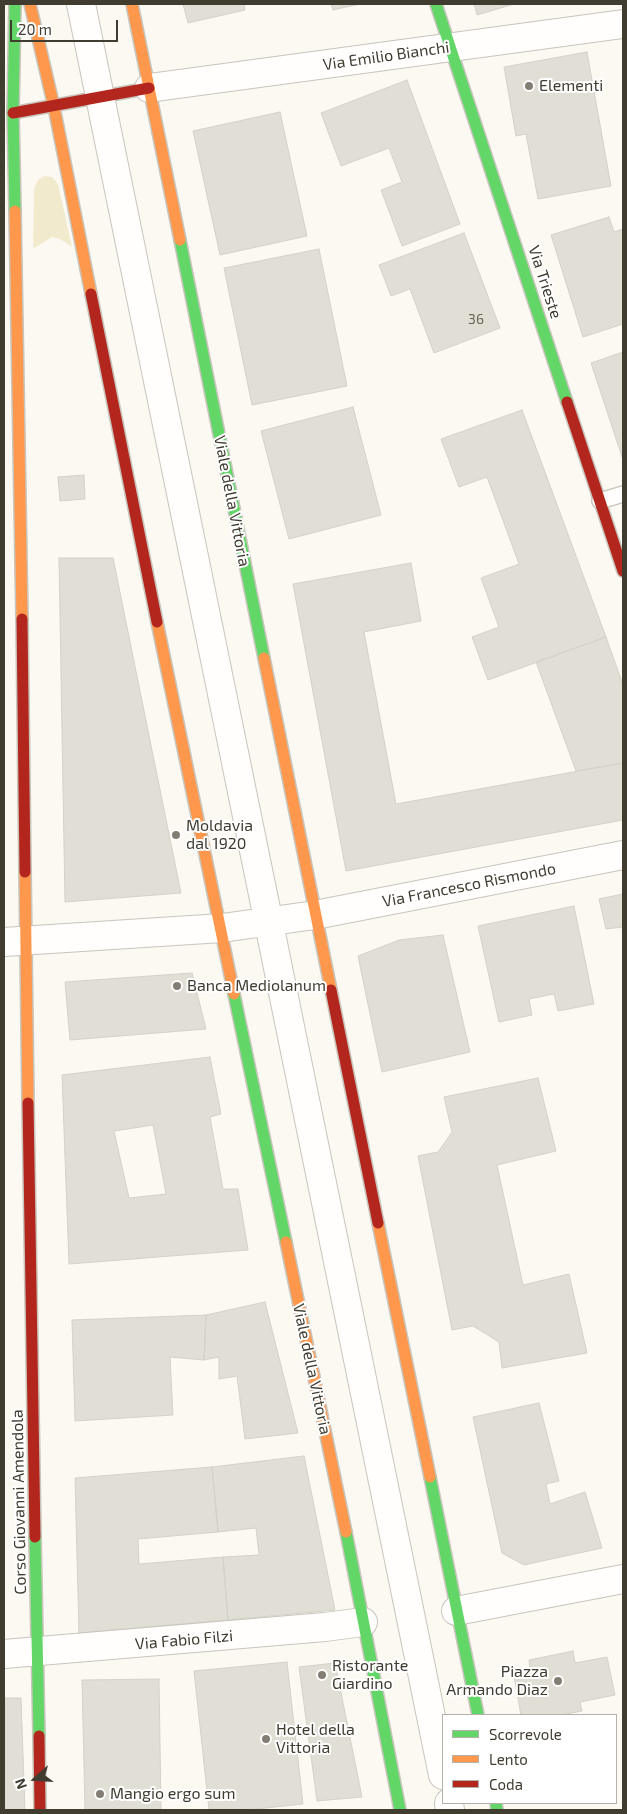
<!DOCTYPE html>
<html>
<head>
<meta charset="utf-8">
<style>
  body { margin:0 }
  #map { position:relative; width:627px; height:1814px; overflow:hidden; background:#fcf9f2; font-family:"Exo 2",sans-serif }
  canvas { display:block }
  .frame { position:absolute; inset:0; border:5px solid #403c30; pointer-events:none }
  .legend { position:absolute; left:442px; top:1714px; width:175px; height:90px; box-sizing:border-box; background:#fff; border:1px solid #b3b1ac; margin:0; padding:6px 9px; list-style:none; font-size:15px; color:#403c30 }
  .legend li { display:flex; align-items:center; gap:10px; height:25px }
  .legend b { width:25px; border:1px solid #b3b1ac }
  .north { position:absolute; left:10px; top:1754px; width:50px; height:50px; -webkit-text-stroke:4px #fff; paint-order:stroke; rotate:251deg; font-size:14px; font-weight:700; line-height:20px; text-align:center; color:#403c30 }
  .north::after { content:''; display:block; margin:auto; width:18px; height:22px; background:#403c30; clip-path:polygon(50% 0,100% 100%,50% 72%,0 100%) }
  .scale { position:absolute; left:10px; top:20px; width:108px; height:22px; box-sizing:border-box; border:2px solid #403c30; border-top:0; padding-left:6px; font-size:15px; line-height:18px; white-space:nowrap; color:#403c30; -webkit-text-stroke:4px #fff; paint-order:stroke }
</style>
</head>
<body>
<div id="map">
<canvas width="627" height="1814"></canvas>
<div class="frame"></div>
<ul class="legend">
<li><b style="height:6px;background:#63d668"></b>Scorrevole</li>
<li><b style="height:6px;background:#ff974d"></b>Lento</li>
<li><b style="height:6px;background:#b3261e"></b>Coda</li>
</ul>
<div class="north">N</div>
<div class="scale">20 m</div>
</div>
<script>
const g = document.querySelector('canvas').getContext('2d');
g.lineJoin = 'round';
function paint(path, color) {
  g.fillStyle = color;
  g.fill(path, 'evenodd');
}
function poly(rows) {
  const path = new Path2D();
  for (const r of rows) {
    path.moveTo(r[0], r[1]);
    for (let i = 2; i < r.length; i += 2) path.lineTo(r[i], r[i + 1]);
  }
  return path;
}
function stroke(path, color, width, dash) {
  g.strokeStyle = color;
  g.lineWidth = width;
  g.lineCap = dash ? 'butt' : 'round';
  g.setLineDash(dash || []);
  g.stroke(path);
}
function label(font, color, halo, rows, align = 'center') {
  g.font = font + ' "Exo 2",sans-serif';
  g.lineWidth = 4;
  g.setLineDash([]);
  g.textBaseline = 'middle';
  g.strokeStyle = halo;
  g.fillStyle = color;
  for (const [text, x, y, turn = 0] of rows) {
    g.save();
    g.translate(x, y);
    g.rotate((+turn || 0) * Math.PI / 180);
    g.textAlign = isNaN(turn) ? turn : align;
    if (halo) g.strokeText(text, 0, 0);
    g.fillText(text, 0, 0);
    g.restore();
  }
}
paint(poly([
  [44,176,52,177,58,184,72,247,60,239,52,237,33,249,34,189,38,180]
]), '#f2eacd');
const building = poly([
  [183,4,244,4,245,10,188,23,183,4],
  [331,4,360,4,333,10,331,4],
  [474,4,514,4,477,15,474,4],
  [587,52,611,186,538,199,526,134,516,136,504,67,587,52],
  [407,80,460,224,402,246,381,190,402,182,389,148,341,166,321,113,407,80],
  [280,112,307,236,220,255,193,131,280,112],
  [609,217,614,232,623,229,623,324,583,337,551,235,609,217],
  [464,233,500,328,434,353,410,289,391,296,379,265,464,233],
  [319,249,347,386,252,405,224,268,319,249],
  [623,352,623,460,591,363,623,352],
  [353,407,381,515,289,539,261,431,353,407],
  [522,410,606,637,488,680,472,637,499,627,481,578,519,564,487,477,459,487,441,439,522,410],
  [84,475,85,499,60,501,58,477,84,475],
  [59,558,113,558,181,893,65,902,59,558],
  [411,563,421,621,364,632,396,804,623,763,623,820,346,871,293,584,411,563],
  [606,637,623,685,623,763,576,771,536,662,606,637],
  [623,894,623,927,606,929,599,899,623,894],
  [574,906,594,1004,558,1011,554,994,529,999,532,1015,499,1022,478,926,574,906],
  [443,935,470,1052,382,1072,358,956,399,940,443,935],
  [192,973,206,1029,70,1040,65,982,192,973],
  [210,1057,221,1114,210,1117,223,1189,238,1189,248,1250,69,1264,62,1075,210,1057],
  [153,1125,166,1194,129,1198,114,1131,153,1125],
  [538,1078,556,1151,497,1165,523,1285,569,1274,587,1353,502,1368,499,1342,473,1326,452,1330,418,1156,438,1152,452,1132,444,1097,538,1078],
  [265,1302,298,1433,245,1439,237,1376,219,1379,219,1357,204,1360,206,1315,265,1302],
  [206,1315,204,1360,170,1357,173,1415,75,1421,72,1320,206,1315],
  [539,1403,559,1481,546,1484,550,1504,585,1492,602,1548,524,1565,502,1553,473,1417,539,1403],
  [304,1456,335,1610,228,1620,223,1557,259,1555,256,1528,218,1532,212,1467,304,1456],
  [212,1467,218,1532,138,1539,139,1564,223,1557,228,1620,79,1633,75,1478,212,1467],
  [573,1651,575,1663,607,1657,615,1695,580,1702,582,1711,561,1715,521,1715,513,1671,530,1668,529,1660,573,1651],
  [287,1662,303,1804,247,1810,209,1810,194,1671,287,1662],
  [335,1663,362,1797,317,1801,299,1667,335,1663],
  [159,1679,161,1810,85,1810,82,1680,159,1679],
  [4,1698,21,1698,25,1810,4,1810,4,1698]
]);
paint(building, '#e1ded5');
stroke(building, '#d4d1c8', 1);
const lane = poly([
  [600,501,623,494]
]);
const street = poly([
  [81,4,443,1775],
  [149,88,623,24],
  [4,942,222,928,315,915,623,855],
  [456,1611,623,1579],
  [4,1654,325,1627,363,1622],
  [449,1803,450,1810]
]);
const fast = poly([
  [436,4,567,402],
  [15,211,13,113,15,4],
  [180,240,264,658],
  [234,994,286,1242],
  [430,1477,478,1715],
  [346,1532,400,1810],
  [35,1537,39,1736],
  [496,1803,497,1810]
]);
const slow = poly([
  [30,4,54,107,91,294],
  [132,4,180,240],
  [15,211,22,619],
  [157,622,234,994],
  [264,658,331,990],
  [25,872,28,1103],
  [378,1223,430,1477],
  [286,1242,346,1532]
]);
const jam = poly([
  [13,113,149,88],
  [91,294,157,622],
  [567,402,623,571],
  [22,619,25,872],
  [331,990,378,1223],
  [28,1103,35,1537],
  [39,1736,40,1810]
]);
stroke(lane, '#c8c5bc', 18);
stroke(street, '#c8c5bc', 30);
stroke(fast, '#c8c5bc', 14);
stroke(slow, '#c8c5bc', 14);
stroke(jam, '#c8c5bc', 14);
stroke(lane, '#fffefd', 15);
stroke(street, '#fffefd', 28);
stroke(fast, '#63d668', 11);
stroke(slow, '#ff974d', 11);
stroke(jam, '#b3261e', 11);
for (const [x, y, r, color] of [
  [529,86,5,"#827e74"],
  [176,835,5,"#827e74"],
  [177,986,5,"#827e74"],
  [322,1675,5,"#827e74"],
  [558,1681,5,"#827e74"],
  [266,1739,5,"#827e74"],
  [100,1794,5,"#827e74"]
]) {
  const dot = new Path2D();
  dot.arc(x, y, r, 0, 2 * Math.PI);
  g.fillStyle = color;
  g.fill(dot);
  stroke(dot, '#fff', 2);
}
label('14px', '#686459', null, [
  ["36",476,319]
]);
label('16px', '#403c30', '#fff', [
  ["Via Emilio Bianchi",386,56,-8],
  ["Via Trieste",545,282,72],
  ["Viale della Vittoria",232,501,79],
  ["Via Francesco Rismondo",469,885,-11],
  ["Viale della Vittoria",312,1369,78],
  ["Corso Giovanni Amendola",19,1502,-91],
  ["Via Fabio Filzi",184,1640,-5]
]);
label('16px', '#403c30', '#fff', [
  ["Elementi",539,86],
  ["Moldavia",186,826],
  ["dal 1920",186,844],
  ["Banca Mediolanum",187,986],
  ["Ristorante",332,1666],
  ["Giardino",332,1684],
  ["Piazza",548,1672,"right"],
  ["Armando Diaz",548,1690,"right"],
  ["Hotel della",276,1730],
  ["Vittoria",276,1748],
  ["Mangio ergo sum",110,1794]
], 'left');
</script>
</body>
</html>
